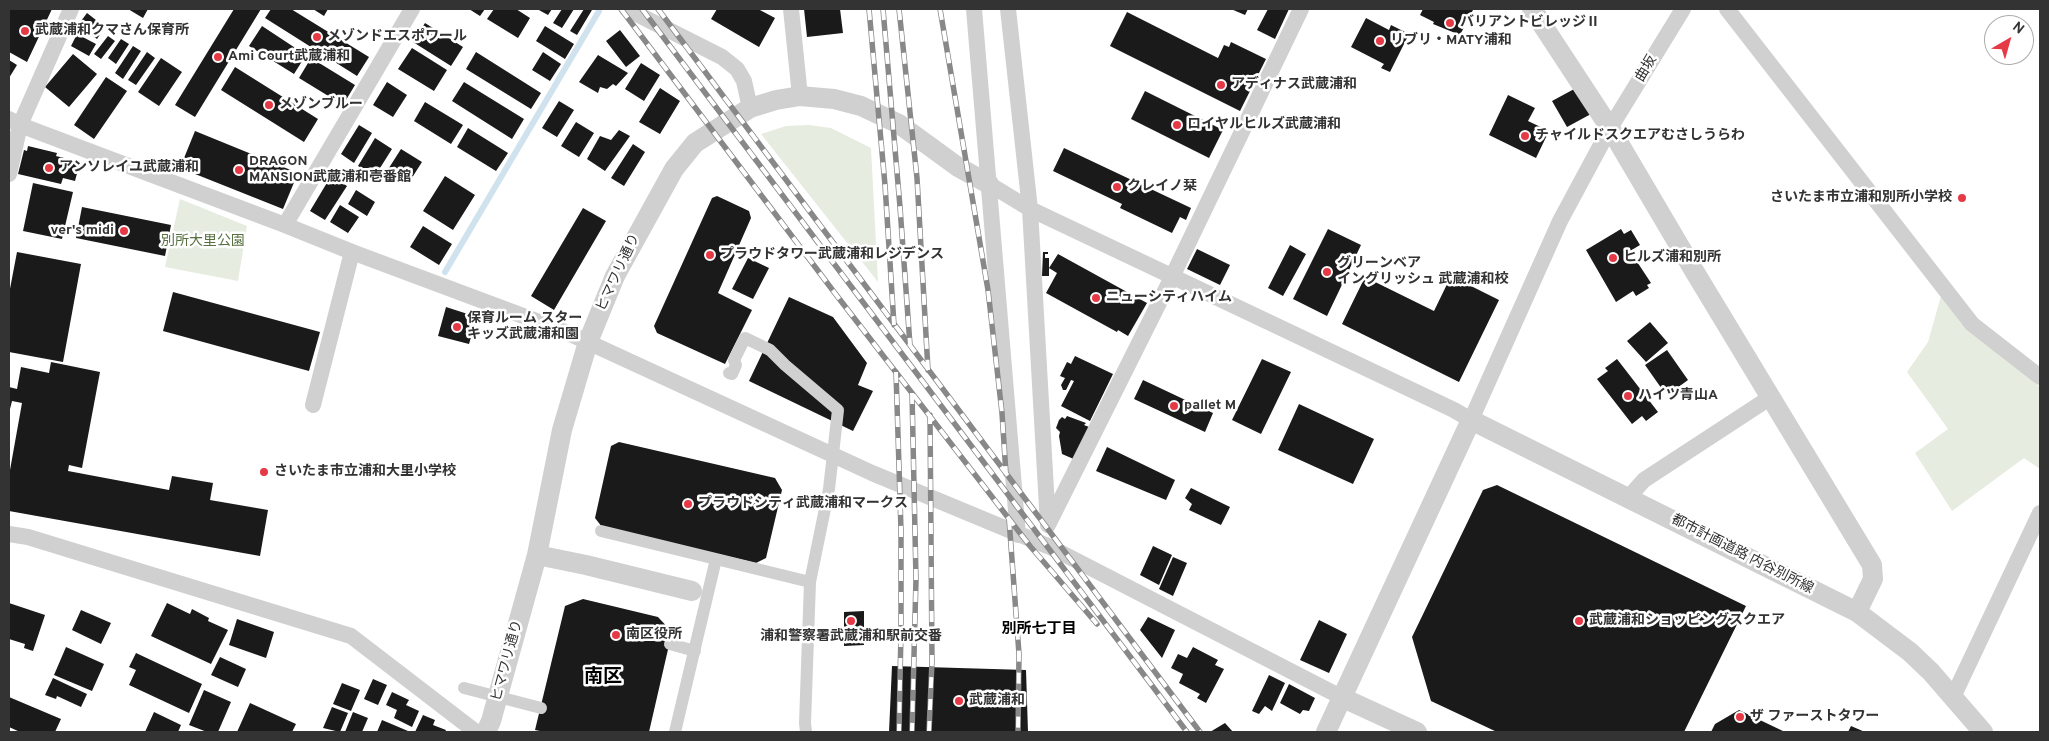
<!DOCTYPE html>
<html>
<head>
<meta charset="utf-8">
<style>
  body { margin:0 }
  #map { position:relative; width:2049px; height:741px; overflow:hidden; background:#fff; font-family:Overpass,sans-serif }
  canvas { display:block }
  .frame { position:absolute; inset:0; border:10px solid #333; pointer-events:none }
  .north { position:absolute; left:1984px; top:15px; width:50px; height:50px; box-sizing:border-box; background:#fff; border:1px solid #adadad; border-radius:50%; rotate:38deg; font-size:14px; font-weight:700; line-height:20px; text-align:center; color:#333 }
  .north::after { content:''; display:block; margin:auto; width:18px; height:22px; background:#e63946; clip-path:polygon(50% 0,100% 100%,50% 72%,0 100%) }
</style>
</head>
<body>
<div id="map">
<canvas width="2049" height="741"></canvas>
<div class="frame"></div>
<div class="north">N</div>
</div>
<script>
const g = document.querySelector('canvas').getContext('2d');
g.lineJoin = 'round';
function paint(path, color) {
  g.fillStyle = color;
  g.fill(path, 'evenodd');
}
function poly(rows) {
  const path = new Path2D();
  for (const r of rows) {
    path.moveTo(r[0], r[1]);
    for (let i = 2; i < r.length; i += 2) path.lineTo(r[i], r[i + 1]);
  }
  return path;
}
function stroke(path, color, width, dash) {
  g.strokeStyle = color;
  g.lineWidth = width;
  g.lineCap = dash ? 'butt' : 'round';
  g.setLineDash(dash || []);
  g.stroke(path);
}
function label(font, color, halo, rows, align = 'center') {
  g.font = font + ' Overpass,"Noto Sans JP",sans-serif';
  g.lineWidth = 5;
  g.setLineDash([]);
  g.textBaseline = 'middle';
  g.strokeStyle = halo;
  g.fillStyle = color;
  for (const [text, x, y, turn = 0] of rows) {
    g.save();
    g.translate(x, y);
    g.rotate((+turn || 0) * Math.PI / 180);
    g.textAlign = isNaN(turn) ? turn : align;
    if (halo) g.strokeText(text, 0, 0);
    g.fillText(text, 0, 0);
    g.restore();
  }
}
paint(poly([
  [809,125,831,128,871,148,878,282,761,134,786,126],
  [180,199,247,226,238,281,165,267],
  [1941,296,1961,323,2040,387,2040,469,2024,458,1952,511,1915,453,1948,429,1907,372,1928,342]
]), '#e6ecdf');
stroke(poly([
  [445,272,599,11]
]), '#cfe2ee', 6);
paint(poly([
  [9,9,52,9,27,62,9,52],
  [128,9,148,9,143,18],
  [234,9,261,9,195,117,175,105],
  [271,9,291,9,369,57,357,76,265,18],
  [313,9,328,9,324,16],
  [469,9,485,9,480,16],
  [494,9,516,9,530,18,518,38,487,19],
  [537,9,552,9,548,15],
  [562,9,574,9,562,28,553,23],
  [584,9,592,10,577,35,570,31],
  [717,9,758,9,775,18,759,47,711,19],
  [804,9,840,9,843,33,807,37],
  [1231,9,1248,9,1245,15],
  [1268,9,1289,9,1275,39,1257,30],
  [1423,9,1471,9,1473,10,1460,35,1433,24,1434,22,1420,15],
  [1127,12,1218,58,1224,45,1229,47,1231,42,1266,59,1240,111,1110,46],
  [87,13,105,27,97,39,78,25],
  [1366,18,1389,30,1391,25,1409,34,1390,72,1381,68,1384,64,1351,47],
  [425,23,463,47,451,66,413,42],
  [262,26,306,55,294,74,249,46],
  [545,26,574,44,565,59,536,41],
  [620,30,640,56,626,67,606,41],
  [77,34,96,44,89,56,71,46],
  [108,36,115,41,101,59,94,54],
  [121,39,129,44,116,64,108,58],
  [133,46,141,51,123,79,115,73],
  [412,48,447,70,434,91,398,69],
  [147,52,155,58,136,85,128,80],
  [476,52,541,93,531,109,466,69],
  [543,52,561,64,550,81,532,70],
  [73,54,97,74,69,107,45,87],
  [598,55,628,73,616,86,613,84,607,89,600,87,598,93,579,82],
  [161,58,182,72,159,106,138,92],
  [311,58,355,85,343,105,299,78],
  [9,60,17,65,9,78],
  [641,63,660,75,644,101,625,89],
  [235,67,318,119,304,142,221,90],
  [106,77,127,91,94,139,74,125],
  [387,82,407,95,393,117,373,105],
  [464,82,524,119,512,139,452,101],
  [660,88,680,101,660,134,639,122],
  [1576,88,1591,114,1567,127,1552,101],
  [1145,91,1223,130,1209,158,1131,119],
  [1508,95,1535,108,1528,121,1549,131,1536,158,1489,135],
  [559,101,574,110,557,137,542,128],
  [425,102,463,125,451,144,414,121],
  [576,122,594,133,579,157,561,146],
  [359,125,372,133,354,163,341,154],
  [468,128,508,153,496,171,457,147],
  [619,130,630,136,605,171,587,159,600,136,611,140],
  [195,131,298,173,283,209,180,168],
  [375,138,392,149,375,176,358,166],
  [633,144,645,152,624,186,611,178],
  [28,146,57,153,56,156,80,162,75,181,63,178,61,184,18,174,24,150,27,151],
  [1064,148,1191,208,1186,220,1180,217,1172,233,1120,208,1122,204,1053,171],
  [401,149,422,162,408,184,387,171],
  [331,176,347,186,325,220,310,211],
  [445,176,475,195,453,230,423,211],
  [33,183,73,192,62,239,23,231],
  [356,190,375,202,367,216,348,204],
  [717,196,749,211,751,218,718,293,752,310,725,364,657,333,654,326,712,198],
  [340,205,359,217,348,233,330,222],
  [82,207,171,225,165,256,76,238],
  [583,208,606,221,554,310,531,296],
  [423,226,452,244,439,265,410,247],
  [1328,229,1361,245,1327,316,1293,299],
  [1621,229,1624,234,1631,230,1640,245,1630,251,1651,283,1647,285,1649,288,1636,296,1633,291,1616,302,1586,250],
  [1290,245,1306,254,1283,296,1268,288],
  [1197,249,1230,265,1220,285,1187,269],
  [17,252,81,264,63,362,9,352,9,294],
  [1043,252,1048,252,1048,254,1045,254,1045,258,1049,258,1049,276,1042,276],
  [1058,254,1147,303,1128,336,1118,330,1117,332,1046,293,1057,273,1049,268],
  [748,258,769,268,753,299,732,289],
  [1451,276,1499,300,1459,382,1342,324,1365,277,1434,311],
  [173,292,320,332,309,371,163,331],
  [789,297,833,317,867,363,858,385,873,391,853,431,749,381],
  [446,307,477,317,469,344,438,336],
  [1650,322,1668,343,1646,362,1627,341],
  [1667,350,1688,380,1673,391,1671,388,1664,392,1645,365],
  [1075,356,1113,374,1090,421,1061,406,1074,381,1071,380,1066,390,1063,390,1061,385,1065,378,1060,376,1067,362,1071,364],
  [1262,359,1291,372,1261,434,1232,420],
  [1617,359,1658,412,1646,421,1642,416,1632,424,1597,379,1608,371,1605,368],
  [51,362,100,372,82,468,69,465,68,471,169,490,172,476,213,483,210,500,268,510,260,556,9,511,9,470,10,470,22,403,12,401,9,413,9,387,17,389,21,367,49,373],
  [1143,380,1213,413,1205,432,1134,399],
  [1299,404,1374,439,1353,484,1278,450],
  [1067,416,1086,423,1084,425,1089,427,1076,460,1062,454,1059,436,1060,432,1056,428,1059,420,1062,417,1065,419],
  [619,442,775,478,782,490,766,558,756,563,602,527,595,518,611,446],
  [1107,447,1175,480,1166,500,1096,471],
  [1497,485,1746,606,1684,732,1497,732,1431,701,1412,637,1483,490],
  [1191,488,1230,507,1221,525,1189,510,1192,504,1185,498],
  [1153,546,1172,555,1159,585,1140,575],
  [1173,557,1187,563,1173,596,1159,589],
  [583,599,658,617,672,632,649,732,545,732,535,730,565,606],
  [9,603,45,615,33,651,24,648,25,644,9,639],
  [167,603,190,614,192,609,209,618,208,621,228,630,211,664,151,636],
  [81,610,111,623,101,644,72,630],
  [864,611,864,645,844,646,844,612],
  [1148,617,1175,630,1162,658,1140,630],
  [237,619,274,632,266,658,229,645],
  [1319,620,1347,634,1329,673,1300,660],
  [66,647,104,664,92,691,54,675],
  [1193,647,1218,660,1215,665,1224,669,1206,703,1197,698,1200,694,1179,683,1183,674,1171,668,1178,654,1187,658],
  [136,653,202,684,189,713,129,685,136,670,129,667],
  [220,657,246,669,238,687,211,675],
  [892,666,1026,670,1028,732,889,732],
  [1269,675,1285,683,1272,711,1265,706,1259,714,1252,711],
  [53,678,87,694,81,707,57,696,56,699,45,695],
  [373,679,387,685,378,705,364,699],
  [342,683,360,690,351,711,333,704],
  [1289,684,1315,698,1309,711,1303,710,1300,714,1280,703],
  [204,690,231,702,218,732,207,732,189,725],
  [392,692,409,700,406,705,419,711,412,727,394,718,397,710,386,705],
  [9,697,61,719,55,732,20,732,9,727],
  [250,703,296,724,292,732,237,732],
  [332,707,348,713,340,732,323,728],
  [1739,710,1785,732,1711,732,1715,724],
  [154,712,181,725,178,732,145,732],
  [353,712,368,718,362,732,345,732],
  [423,715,435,720,433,725,446,730,445,732,415,732],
  [382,720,408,731,408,732,377,732],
  [1225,723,1233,732,1210,732],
  [1851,726,1865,732,1848,732]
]), '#1a1a1a');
stroke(poly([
  [729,373,732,374,736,365,734,360,745,338,770,350,785,365,838,410,829,489,810,582,805,723,806,732],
  [601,531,716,559,675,732],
  [716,559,810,582],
  [670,644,695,651],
  [464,688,541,708]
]), '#d0d0d0', 12);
stroke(poly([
  [627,9,722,57,737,69,744,81,750,108],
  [791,9,800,96],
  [974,9,1018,535],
  [1008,9,1030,209,1048,525],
  [1727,9,1972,324,2040,377],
  [9,119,20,125,285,225,352,252,566,332,872,473,1050,547,1343,698],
  [9,174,20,125,71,9],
  [989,184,1030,209,1454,410,1471,420,1560,221,1610,128,1683,9],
  [285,225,412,9],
  [313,405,352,252],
  [1628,498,1644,480,1771,397],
  [1048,525,1172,277,1301,9],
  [9,534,28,537,351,636,476,732],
  [1953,697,2040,513]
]), '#d0d0d0', 16);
stroke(poly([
  [1532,9,1610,128,1696,274,1872,565,1873,579,1857,612],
  [537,555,586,565,692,591],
  [1343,698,1417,732],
  [486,732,491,721,537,555,562,430,588,342,615,276,674,169,695,143,750,108,776,100,800,96,834,99,861,106,899,124,958,167,989,184],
  [1326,732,1471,420,1857,612,1910,652,1931,672,1983,732]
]), '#d0d0d0', 20);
const rail = poly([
  [621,9,834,292,1030,546,1097,624],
  [642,9,1187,732],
  [658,9,1200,732],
  [869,9,885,185,894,325],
  [883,9,900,207,910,345],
  [899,9,917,178,928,370],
  [940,9,988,290,1002,413,1006,474],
  [896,372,901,530,901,630,899,732],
  [912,393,916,579,912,732],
  [1009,519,1019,654,1018,732],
  [929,732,932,661,930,415]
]);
stroke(rail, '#888', 5.5);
stroke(rail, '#fff', 4, [11]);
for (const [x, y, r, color] of [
  [1450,23,5,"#e63946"],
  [25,31,5,"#e63946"],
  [317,37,5,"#e63946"],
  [1380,41,5,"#e63946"],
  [218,57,5,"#e63946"],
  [1221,85,5,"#e63946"],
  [269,105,5,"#e63946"],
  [1177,125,5,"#e63946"],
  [1525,136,5,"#e63946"],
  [49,168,5,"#e63946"],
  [239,170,5,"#e63946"],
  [1117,187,5,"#e63946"],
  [1962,198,5,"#e63946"],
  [124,231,5,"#e63946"],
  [710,255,5,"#e63946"],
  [1613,258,5,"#e63946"],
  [1327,272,5,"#e63946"],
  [1096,298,5,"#e63946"],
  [457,327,5,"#e63946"],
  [1628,396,5,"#e63946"],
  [1174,406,5,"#e63946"],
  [264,472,5,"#e63946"],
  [688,504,5,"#e63946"],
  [851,621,5,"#e63946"],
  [1579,621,5,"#e63946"],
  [616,635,5,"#e63946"],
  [959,701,5,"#e63946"],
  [1740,717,5,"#e63946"]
]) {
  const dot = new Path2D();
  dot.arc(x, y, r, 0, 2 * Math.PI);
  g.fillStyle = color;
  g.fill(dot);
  stroke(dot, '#fff', 2);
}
label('bold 14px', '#333', '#fff', [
  ["バリアントビレッジⅡ",1460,23],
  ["武蔵浦和クマさん保育所",35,31],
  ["メゾンドエスポワール",327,37],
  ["リブリ・MATY浦和",1390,41],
  ["Ami Court武蔵浦和",228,57],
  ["アディナス武蔵浦和",1231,85],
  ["メゾンブルー",279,105],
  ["ロイヤルヒルズ武蔵浦和",1187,125],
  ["チャイルドスクエアむさしうらわ",1535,136],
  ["DRAGON",249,162],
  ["MANSION武蔵浦和壱番館",249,178],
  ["アンソレイユ武蔵浦和",59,168],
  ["クレイノ栞",1127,187],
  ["さいたま市立浦和別所小学校",1952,198,"right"],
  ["ver's midi",114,231,"right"],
  ["プラウドタワー武蔵浦和レジデンス",720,255],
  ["ヒルズ浦和別所",1623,258],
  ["グリーンベア",1337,264],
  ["イングリッシュ 武蔵浦和校",1337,280],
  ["ニューシティハイム",1106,298],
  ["保育ルーム スター",467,319],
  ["キッズ武蔵浦和園",467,335],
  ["ハイツ青山A",1638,396],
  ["pallet M",1184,406],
  ["さいたま市立浦和大里小学校",274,472],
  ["プラウドシティ武蔵浦和マークス",698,504],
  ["武蔵浦和ショッピングスクエア",1589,621],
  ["南区役所",626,635],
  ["浦和警察署武蔵浦和駅前交番",851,637,"center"],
  ["武蔵浦和",969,701],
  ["ザ ファーストタワー",1750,717]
], 'left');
label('14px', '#333', '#fff', [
  ["曲坂",1647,69,-59],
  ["ヒマワリ通り",619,273,-65],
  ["都市計画道路 内谷別所線",1742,555,27],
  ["ヒマワリ通り",508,661,-75]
]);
label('14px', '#56703f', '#fff', [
  ["別所大里公園",203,242]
]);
label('bold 15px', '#000', '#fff', [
  ["別所七丁目",1039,630]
]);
label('bold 19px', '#000', '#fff', [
  ["南区",603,678]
]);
</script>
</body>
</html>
